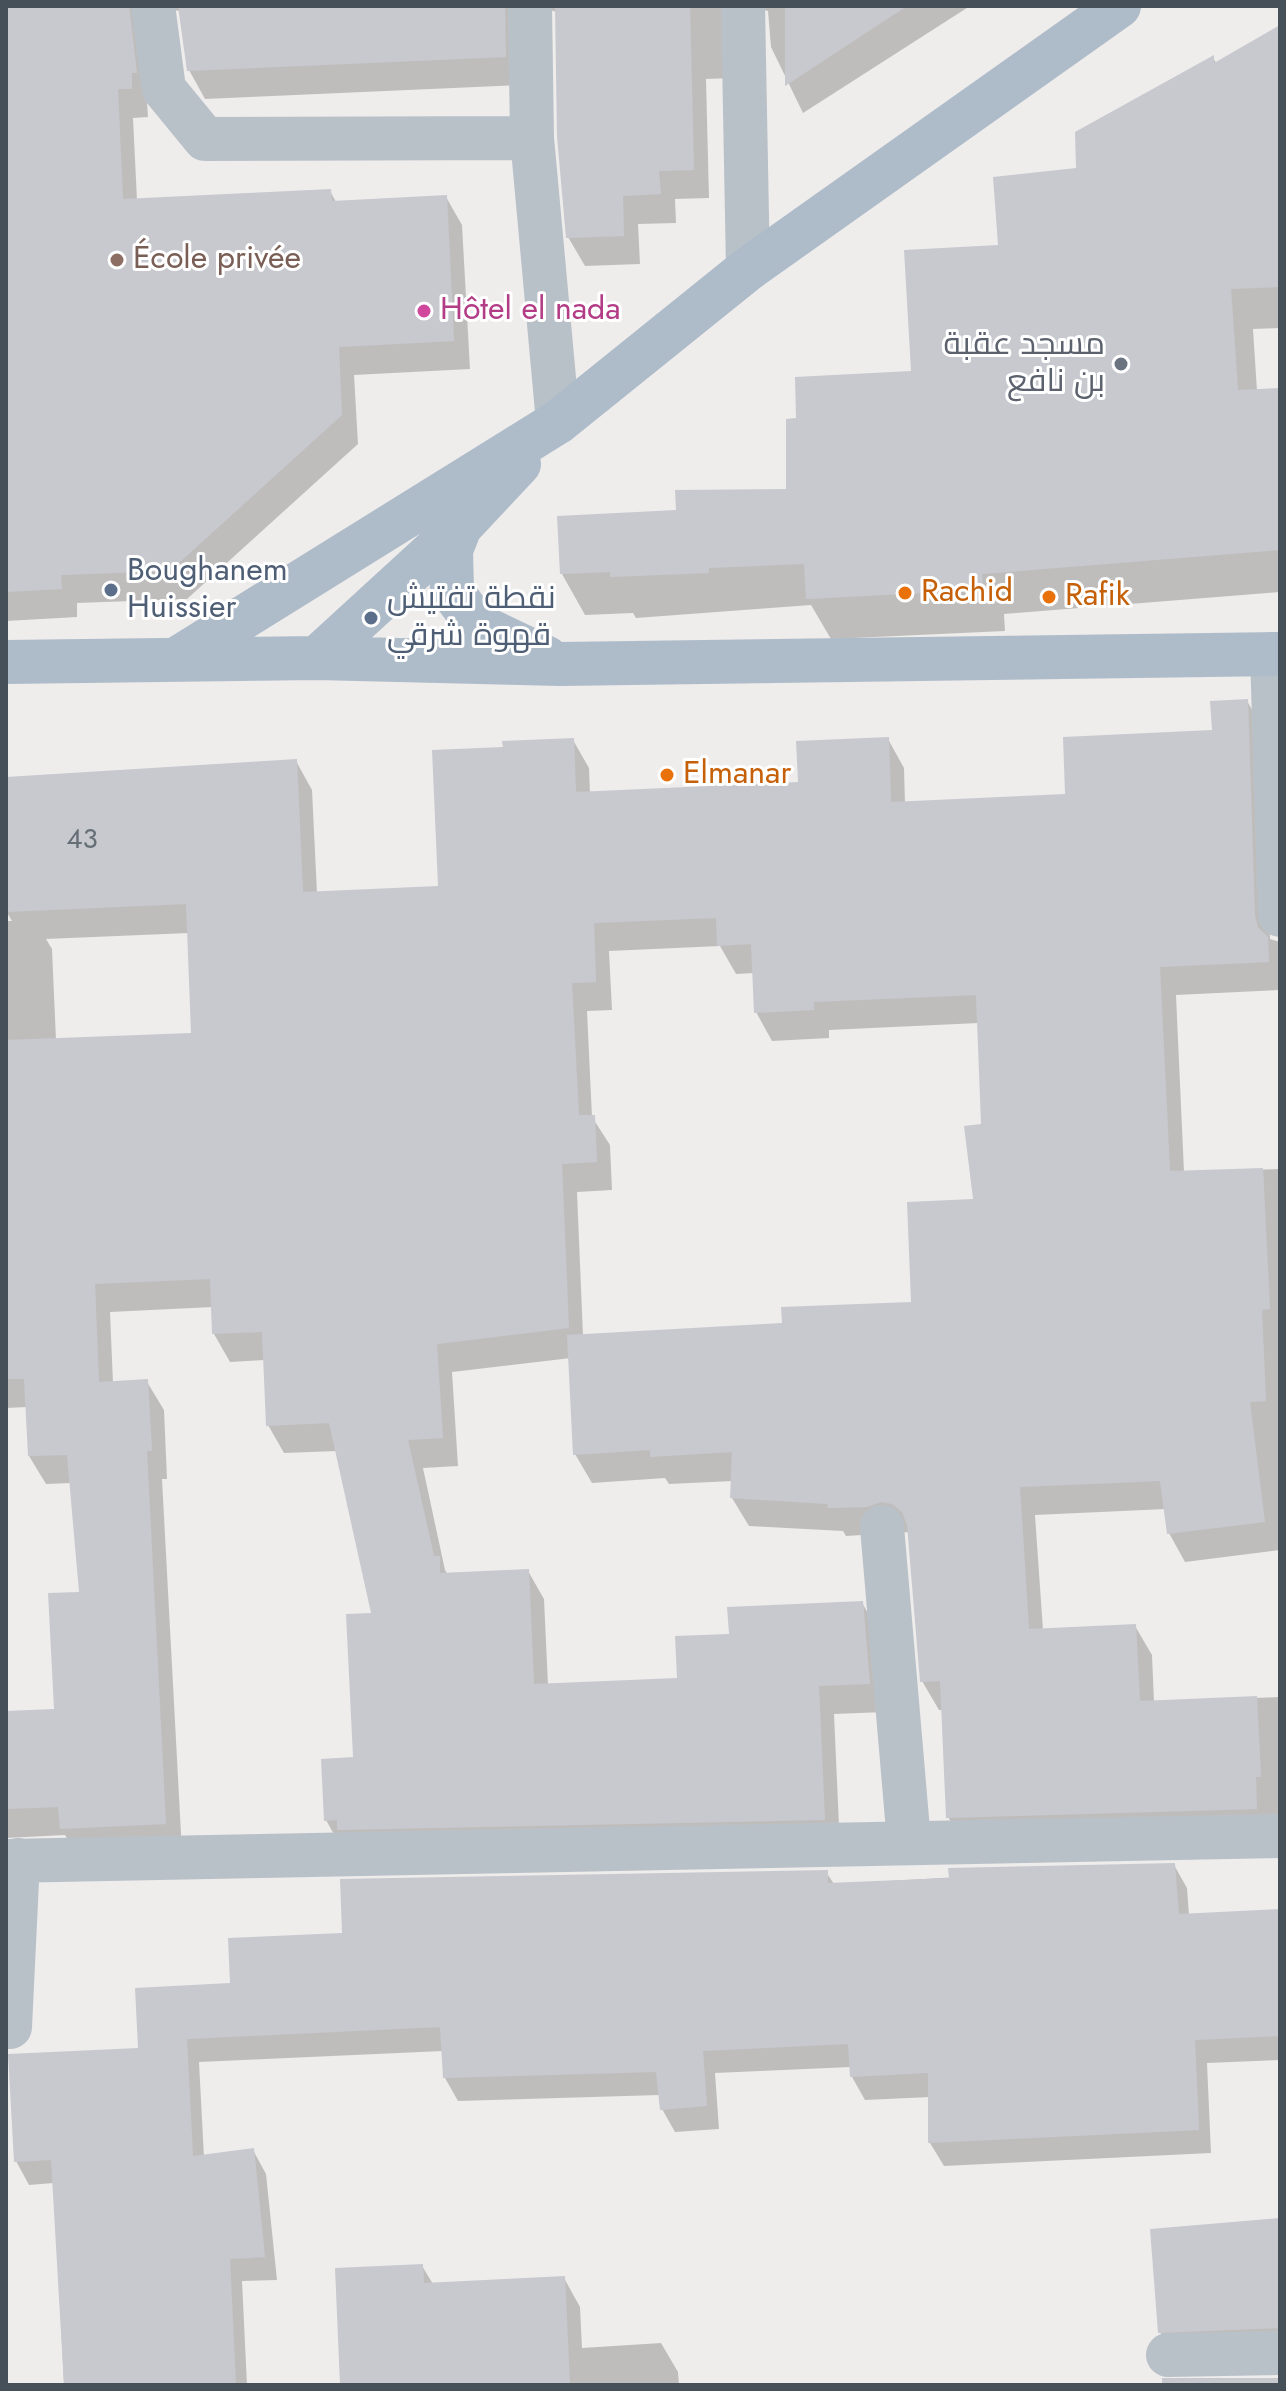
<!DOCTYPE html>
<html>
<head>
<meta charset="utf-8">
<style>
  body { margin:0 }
  #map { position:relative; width:1286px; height:2391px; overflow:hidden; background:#efecec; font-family:Jost,sans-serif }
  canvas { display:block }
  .frame { position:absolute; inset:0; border:8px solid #465058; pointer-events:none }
</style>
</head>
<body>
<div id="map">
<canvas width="1286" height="2391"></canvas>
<div class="frame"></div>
</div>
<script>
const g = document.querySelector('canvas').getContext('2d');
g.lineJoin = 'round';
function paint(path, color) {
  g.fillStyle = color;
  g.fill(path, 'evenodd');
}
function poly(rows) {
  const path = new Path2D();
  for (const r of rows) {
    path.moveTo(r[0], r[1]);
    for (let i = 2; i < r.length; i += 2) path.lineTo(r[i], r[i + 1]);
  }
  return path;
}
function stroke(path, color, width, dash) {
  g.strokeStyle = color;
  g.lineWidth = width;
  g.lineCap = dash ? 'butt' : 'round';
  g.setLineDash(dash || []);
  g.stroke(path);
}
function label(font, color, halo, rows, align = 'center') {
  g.font = font + ' Jost,Cairo,sans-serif';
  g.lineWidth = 6;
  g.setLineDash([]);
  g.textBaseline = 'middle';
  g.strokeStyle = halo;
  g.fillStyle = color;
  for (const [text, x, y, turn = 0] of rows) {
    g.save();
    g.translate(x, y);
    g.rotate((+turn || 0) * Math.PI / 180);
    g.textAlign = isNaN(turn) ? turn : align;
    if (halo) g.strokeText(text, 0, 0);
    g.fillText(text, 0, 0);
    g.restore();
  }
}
paint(poly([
  [6,6,970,6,803,113,771,47,768,11,759,9,734,78,706,79,709,198,675,199,676,223,638,224,640,264,585,266,568,237,557,12,546,9,521,85,205,99,189,70,179,11,168,9,147,101,148,117,133,118,137,200,330,191,336,202,446,197,462,225,470,369,354,375,358,444,187,599,77,603,77,617,6,621],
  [1280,27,1280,328,1253,329,1257,391,1280,390,1280,592,1004,614,1005,631,831,639,811,605,636,618,633,613,585,615,562,574,678,512,788,491,798,420,913,373,1000,247,1078,170,1213,58,1217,64],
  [1247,701,1264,730,1270,939,1280,942,1280,990,1176,995,1184,1172,1280,1169,1280,1550,1185,1562,1169,1533,1166,1509,1035,1515,1043,1630,1135,1626,1152,1655,1154,1702,1280,1697,1280,1825,965,1845,948,1817,944,1710,939,1710,922,1681,910,1532,846,1536,843,1531,749,1526,732,1498,733,1481,669,1484,665,1478,592,1483,575,1454,571,1358,452,1372,458,1466,423,1468,445,1570,448,1575,528,1571,544,1599,548,1685,680,1680,731,1635,862,1603,879,1631,885,1712,834,1714,840,1848,342,1849,326,1820,355,1759,373,1615,337,1451,284,1453,268,1425,265,1360,230,1362,214,1334,213,1307,110,1312,113,1383,147,1382,164,1410,167,1479,162,1479,182,1852,78,1857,65,1835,6,1838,6,1713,56,1711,81,1594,72,1483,46,1484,29,1456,27,1407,6,1408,6,921,12,921,6,911,6,779,296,761,312,790,317,893,440,888,505,748,573,740,589,768,590,793,800,784,888,739,904,768,905,804,1067,796,1214,732],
  [189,933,193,1034,56,1040,52,949,46,939],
  [720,946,736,974,754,973,756,1012,772,1041,829,1038,829,1030,979,1023,983,1126,975,1201,913,1304,784,1325,583,1336,577,1192,612,1190,610,1145,592,1117,587,1011,612,1010,609,951],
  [1174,1865,1187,1888,1189,1915,1280,1911,1280,2060,1207,2063,1211,2153,944,2166,930,2143,930,2097,865,2100,852,2077,851,2067,715,2073,719,2129,675,2132,662,2109,660,2095,458,2101,445,2078,443,2051,199,2062,204,2157,253,2150,266,2174,277,2280,242,2281,247,2385,64,2385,54,2183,29,2185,16,2161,140,2050,232,1984,344,1934,826,1872,834,1884],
  [1280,2220,1280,2361,1179,2365,1160,2332],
  [422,2266,433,2284,564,2278,580,2307,582,2348,661,2343,678,2372,679,2385,342,2385]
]), '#0003');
paint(poly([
  [6,6,129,6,137,73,132,73,132,89,118,89,123,199,331,189,332,201,447,195,454,341,339,347,342,415,170,571,61,575,62,589,6,592],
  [178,6,505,6,506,57,187,71],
  [555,6,690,6,694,170,659,171,661,194,623,196,624,236,566,238,557,137],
  [785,6,907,6,785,86],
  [1280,25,1280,287,1231,289,1238,390,1280,388,1280,550,982,574,983,590,806,599,804,564,709,568,709,573,610,577,610,572,560,574,557,516,676,510,675,490,786,489,786,419,796,418,795,377,911,371,904,250,998,245,993,177,1076,168,1075,132,1214,55,1214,63],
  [1248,699,1255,916,1258,927,1268,937,1269,962,1160,967,1170,1171,1263,1168,1270,1309,1262,1310,1266,1401,1250,1402,1265,1522,1167,1534,1160,1481,1020,1487,1029,1629,1136,1624,1140,1701,1257,1696,1261,1777,1256,1777,1257,1809,946,1818,940,1681,920,1682,907,1525,902,1512,892,1504,881,1502,867,1507,828,1508,827,1504,730,1498,732,1452,650,1457,650,1450,573,1455,567,1335,782,1323,781,1307,911,1302,907,1202,973,1199,964,1126,981,1124,976,995,814,1002,814,1010,754,1013,751,944,717,946,716,918,594,923,596,982,572,983,579,1115,595,1115,597,1162,562,1164,569,1328,437,1344,443,1438,408,1440,434,1556,440,1556,440,1573,529,1569,534,1684,677,1678,675,1636,729,1634,727,1607,863,1601,870,1684,819,1686,825,1820,337,1830,337,1820,324,1821,321,1759,353,1757,346,1614,371,1613,329,1423,266,1426,262,1332,212,1334,210,1279,95,1284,99,1382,148,1379,152,1451,147,1451,166,1824,60,1829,58,1807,6,1809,6,1711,54,1709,48,1593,79,1592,67,1455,28,1456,24,1379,6,1379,6,1040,191,1033,186,904,6,912,6,777,297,759,303,892,438,886,432,750,503,747,502,741,574,738,576,792,798,782,796,741,889,737,891,802,1065,794,1063,737,1212,730,1210,701],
  [1175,1863,1179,1914,1280,1909,1280,2036,1195,2040,1199,2130,928,2143,928,2073,850,2077,848,2044,703,2051,707,2106,660,2110,656,2072,443,2078,440,2027,187,2039,193,2156,254,2148,265,2257,230,2259,236,2385,64,2385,51,2160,14,2162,8,2054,138,2048,135,1988,230,1983,228,1938,342,1933,340,1879,828,1870,828,1883,949,1878,948,1868],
  [1280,2218,1280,2328,1158,2333,1150,2229],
  [423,2264,424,2283,565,2276,570,2385,340,2385,335,2268],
  [1162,2378,1280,2378,1280,2385,1162,2385]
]), '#c7c9cf');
stroke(poly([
  [153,6,164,89,205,139,532,138],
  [530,6,532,138,558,422],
  [743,6,748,269],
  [1272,654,1280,915],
  [882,1527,909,1842],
  [6,1861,1280,1836],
  [10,2027,18,1860],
  [1168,2355,1280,2353]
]), '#b9c1c8', 44);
stroke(poly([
  [519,464,460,527,451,550,452,591,476,624,547,658],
  [317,658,460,527],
  [175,660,558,422,748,269,1119,6],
  [6,662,317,658,560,664,1280,654]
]), '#aebcc9', 44);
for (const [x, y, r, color] of [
  [117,260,8,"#8d6e63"],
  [424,311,8,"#d1479c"],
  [1121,364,8,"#6b7280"],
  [111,590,8,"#5c6f8a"],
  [905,593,8,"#e8710a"],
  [1049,597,8,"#e8710a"],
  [371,618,8,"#5c6f8a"],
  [667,775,8,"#e8710a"]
]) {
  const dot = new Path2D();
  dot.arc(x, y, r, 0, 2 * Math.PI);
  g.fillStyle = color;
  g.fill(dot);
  stroke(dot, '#fff', 3);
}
label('28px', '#666e76', null, [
  ["43",82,841]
]);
label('32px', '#785e54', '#fff', [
  ["École privée",133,260]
], 'left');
label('32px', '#b23c85', '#fff', [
  ["Hôtel el nada",440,311]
], 'left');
label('32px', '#5b616d', '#fff', [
  ["مسجد عقبة",1105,346],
  ["بن نافع",1105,383]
], 'right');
label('32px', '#4e5e75', '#fff', [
  ["Boughanem",127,572],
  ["Huissier",127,609],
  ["نقطة تفتيش",387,600],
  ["قهوة شرقي",387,637]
], 'left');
label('32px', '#c56008', '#fff', [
  ["Rachid",921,593],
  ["Rafik",1065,597],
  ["Elmanar",683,775]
], 'left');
</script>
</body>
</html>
